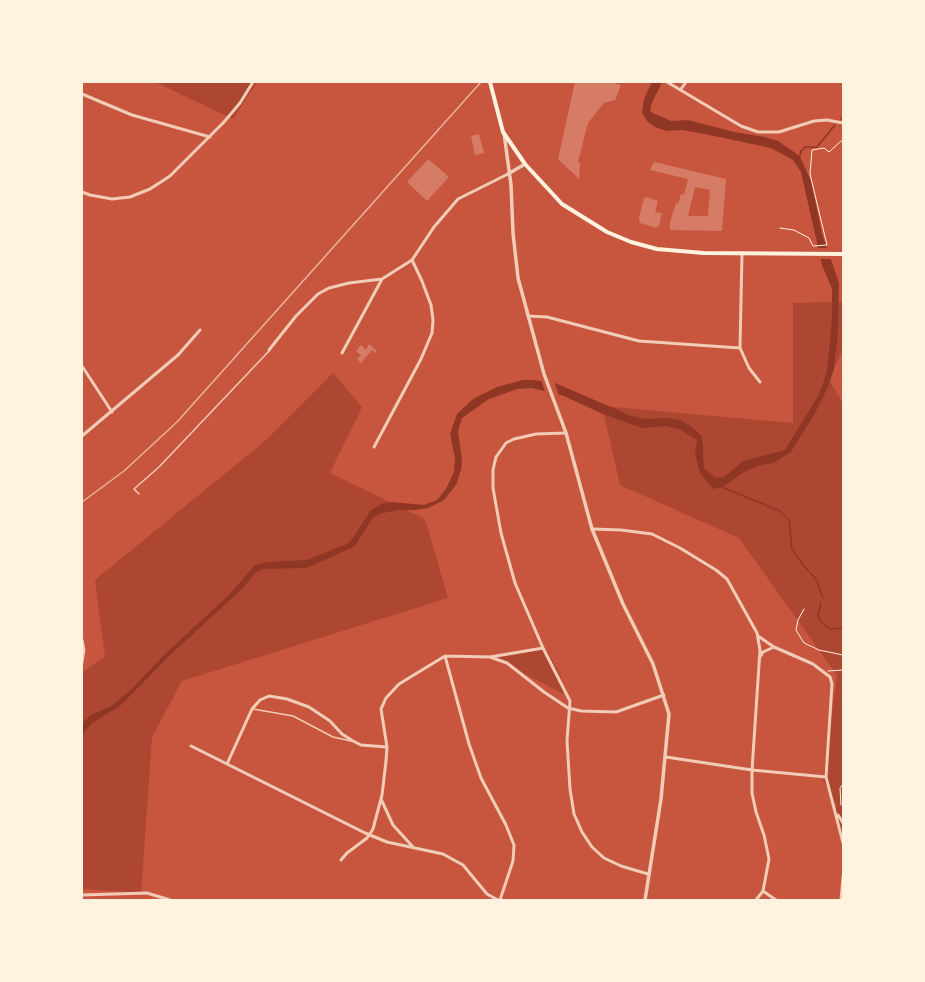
<!DOCTYPE html>
<html>
<head>
<meta charset="utf-8">
<style>
  body { margin:0 }
  #map { position:relative; width:925px; height:982px; overflow:hidden; background:#c8553d; font-family:Raleway,sans-serif }
  canvas { display:block }
  .frame { position:absolute; inset:0; border:83px solid #fff3e0; pointer-events:none }
</style>
</head>
<body>
<div id="map">
<canvas width="925" height="982"></canvas>
<div class="frame"></div>
</div>
<script>
const g = document.querySelector('canvas').getContext('2d');
g.lineJoin = 'round';
function paint(path, color) {
  g.fillStyle = color;
  g.fill(path, 'evenodd');
}
function poly(rows) {
  const path = new Path2D();
  for (const r of rows) {
    path.moveTo(r[0], r[1]);
    for (let i = 2; i < r.length; i += 2) path.lineTo(r[i], r[i + 1]);
  }
  return path;
}
function stroke(path, color, width, dash) {
  g.strokeStyle = color;
  g.lineWidth = width;
  g.lineCap = dash ? 'butt' : 'round';
  g.setLineDash(dash || []);
  g.stroke(path);
}
paint(poly([
  [155,82,257,82,233,119],
  [843,302,843,350,829,379,843,404,843,841,839,833,836,804,823,780,837,675,739,538,620,485,602,406,793,423,793,303],
  [333,373,362,407,330,473,425,519,448,598,182,681,152,737,141,893,82,889,82,672,105,657,95,580,265,441],
  [546,649,560,674,566,695,523,673,508,662,496,658]
]), '#ae4732');
paint(poly([
  [652,82,662,82,651,105,650,111,653,113,671,121,688,120,734,132,765,137,778,141,797,154,801,159,811,181,822,234,839,283,838,331,834,369,827,389,815,413,791,452,774,463,761,465,746,471,722,487,713,489,700,473,695,453,697,440,679,429,665,426,642,428,605,415,564,396,532,388,517,389,489,399,462,418,458,431,462,460,461,470,456,485,444,500,428,508,416,510,397,510,379,514,371,520,355,546,307,568,263,569,256,572,245,586,167,658,120,706,92,723,82,735,82,723,93,714,111,706,131,690,166,653,229,595,254,566,266,562,307,560,347,544,353,538,370,511,381,504,392,502,424,505,437,500,446,489,454,472,455,458,450,434,457,414,473,399,497,387,523,380,534,380,555,383,634,417,648,419,666,418,680,420,692,427,702,436,704,468,715,478,724,477,743,461,785,450,818,396,823,384,827,370,832,319,832,289,822,265,801,172,793,160,771,148,705,134,682,130,667,131,655,127,647,121,642,112,644,99]
]), '#8f3625');
paint(poly([
  [816,248,828,248,832,259,819,259],
  [541,379,554,381,559,396,545,392]
]), '#c8553d');
stroke(poly([
  [841,119,843,117],
  [799,159,801,151,805,147,817,147,835,125],
  [722,487,780,511,789,520,792,549,803,565,816,579,823,598],
  [821,602,818,615,820,621,830,629,843,628]
]), '#8f3625', 1.5);
paint(poly([
  [575,82,616,82,616,84,621,85,615,100,604,103,588,123,578,162,580,163,579,179,558,159],
  [479,134,484,153,475,155,471,136],
  [428,159,449,177,427,201,407,182],
  [654,162,726,179,722,231,670,230,670,222,676,203,678,204,681,194,684,195,688,179,650,170],
  [695,187,710,190,708,216,688,216],
  [647,197,658,201,655,212,662,213,659,226,657,226,657,228,640,223,639,218,644,198],
  [369,344,377,351,375,353,372,350,361,363,357,359,361,355,356,351,361,345,366,350]
]), '#d67c66');
stroke(poly([
  [780,228,794,230,809,238,813,246,827,245,810,174,812,150,824,148,829,152,841,141,843,141],
  [804,609,798,620,796,630,804,643,819,650,843,655],
  [828,671,843,670],
  [841,805,840,788,843,784]
]), '#fff3e0', 1);
stroke(poly([
  [139,494,134,489,159,467,269,351],
  [253,709,293,716,333,737,351,741]
]), '#f1ccb7', 1.5);
stroke(poly([
  [667,82,741,126,758,132,779,132,814,121,827,120,843,123],
  [681,89,686,82],
  [82,94,132,115,210,137],
  [82,192,90,195,112,199,130,197,150,189,170,176,224,122,240,103,253,82],
  [742,253,740,348,749,368,760,382],
  [528,316,547,317,639,341,740,348],
  [269,350,296,316,318,294,329,288,349,283,382,279,412,260,434,227,458,199,508,174],
  [342,353,382,279],
  [82,366,112,412],
  [566,433,536,434,514,439,506,443,496,457,493,470,493,488,501,533,515,583,543,648,570,701,567,741,570,789,574,814,582,832,592,847,604,858,621,866,648,874],
  [82,436,178,355,200,330],
  [374,447,421,359,432,333,433,320,431,305,422,281,412,260],
  [592,529,621,530,652,534,680,548,716,570,727,579,757,633,760,650,752,770,752,793,756,812,764,835,769,859,763,891,756,900],
  [758,636,774,647,813,664,830,677,832,684,826,777,843,843],
  [82,640,84,650,82,662],
  [445,656,469,744,481,778,506,825,514,845,513,861,500,900],
  [490,657,543,648],
  [760,657,763,652,774,647],
  [191,746,365,833,387,842,443,854,463,865,487,894,498,900],
  [666,757,752,770,826,777],
  [227,764,252,709,260,700,269,696,287,699,309,707,330,721,342,734,353,741,361,745,387,747],
  [381,799,393,825,413,847],
  [838,815,843,823],
  [341,860,347,853,367,838,373,829,382,795,386,761,387,747,381,709,386,698,399,684,445,656,490,657,507,663,544,692,568,708,581,711,616,712,664,695],
  [763,891,776,900],
  [82,895,147,893,170,900],
  [841,900,843,877]
]), '#f1ccb7', 3);
stroke(poly([
  [504,133,511,185,513,233,518,278,544,374,566,433,592,529,623,604,653,664,669,714,661,799,645,900],
  [508,174,525,164]
]), '#f1ccb7', 3.5);
stroke(poly([
  [490,82,503,132,525,164,562,204,607,232,631,242,657,249,704,253,843,254]
]), '#fff3e0', 4);
stroke(poly([
  [82,502,124,471,177,422,481,82]
]), '#e9b49f', 1.5);
</script>
</body>
</html>
